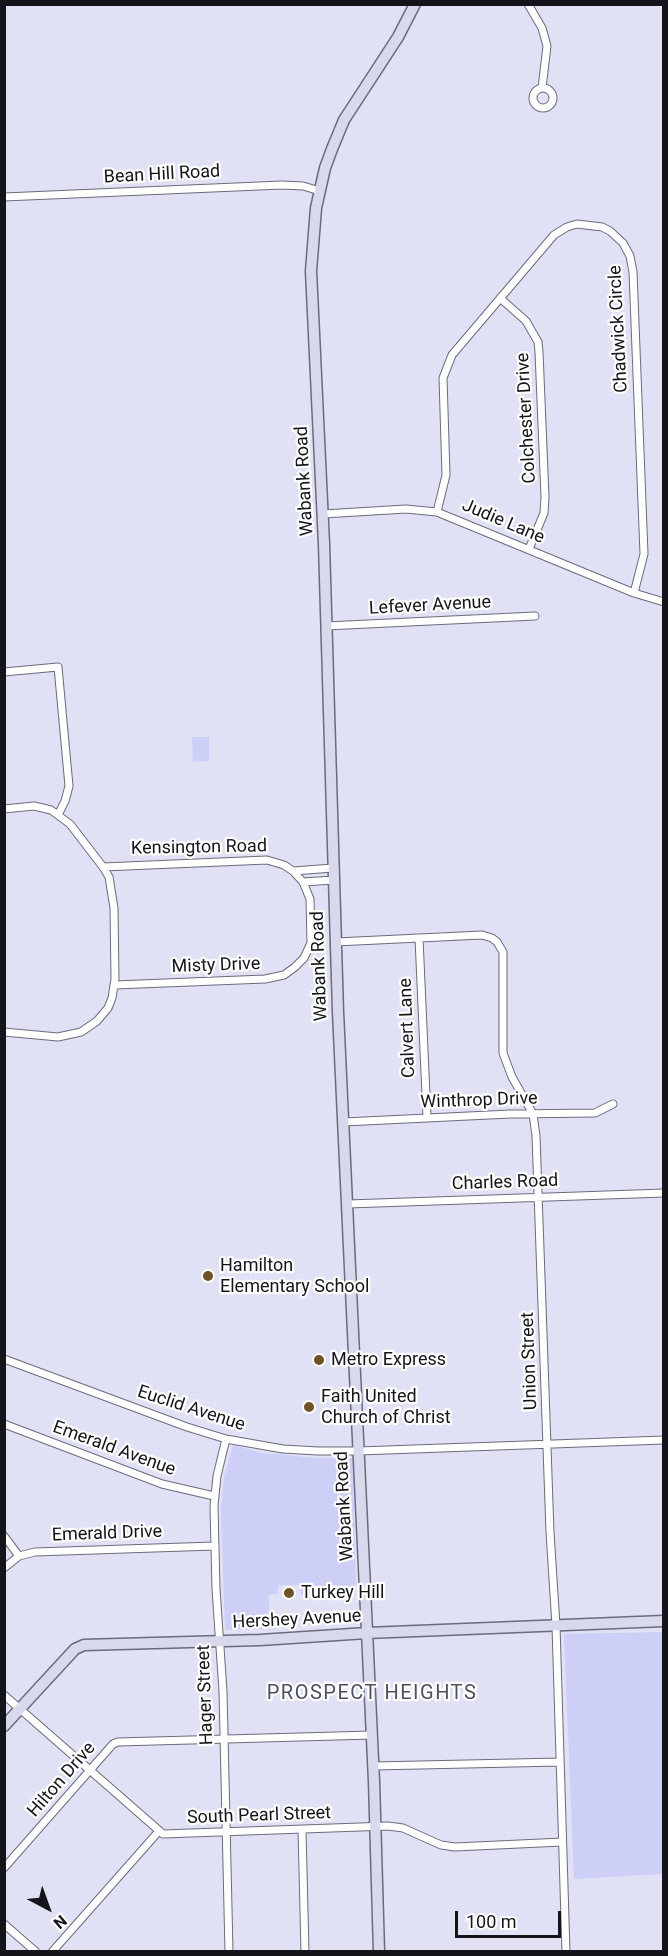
<!DOCTYPE html>
<html>
<head>
<meta charset="utf-8">
<style>
  body { margin:0 }
  #map { position:relative; width:668px; height:1956px; overflow:hidden; background:#e0e1f5; font-family:Roboto,sans-serif }
  canvas { display:block }
  .frame { position:absolute; inset:0; border:6px solid #14141a; pointer-events:none }
  .north { position:absolute; left:18px; top:1878px; width:60px; height:60px; -webkit-text-stroke:4px #fff; paint-order:stroke; rotate:139deg; font-size:16px; font-weight:700; line-height:24px; text-align:center; color:#14141a }
  .north::after { content:''; display:block; margin:auto; width:21px; height:27px; background:#14141a; clip-path:polygon(50% 0,100% 100%,50% 72%,0 100%) }
  .scale { position:absolute; left:455px; top:1911px; width:106px; height:27px; box-sizing:border-box; border:3px solid #14141a; border-top:0; padding-left:8px; font-size:18px; line-height:21px; white-space:nowrap; color:#14141a; -webkit-text-stroke:4px #fff; paint-order:stroke }
</style>
</head>
<body>
<div id="map">
<canvas width="668" height="1956"></canvas>
<div class="frame"></div>
<div class="north">N</div>
<div class="scale">100 m</div>
</div>
<script>
const g = document.querySelector('canvas').getContext('2d');
g.lineJoin = 'round';
function paint(path, color) {
  g.fillStyle = color;
  g.fill(path, 'evenodd');
}
function poly(rows) {
  const path = new Path2D();
  for (const r of rows) {
    if (r.length === 3) {
      path.moveTo(r[0] + r[2], r[1]);
      path.arc(r[0], r[1], r[2], 0, 2 * Math.PI);
      continue;
    }
    path.moveTo(r[0], r[1]);
    for (let i = 2; i < r.length; i += 2) path.lineTo(r[i], r[i + 1]);
  }
  return path;
}
function stroke(path, color, width, dash) {
  g.strokeStyle = color;
  g.lineWidth = width;
  g.lineCap = dash ? 'butt' : 'round';
  g.setLineDash(dash || []);
  g.stroke(path);
}
function label(font, color, halo, rows, align = 'center') {
  g.font = font + ' Roboto,sans-serif';
  g.lineWidth = 4.5;
  g.setLineDash([]);
  g.textBaseline = 'middle';
  g.strokeStyle = halo;
  g.fillStyle = color;
  for (const [text, x, y, turn = 0] of rows) {
    g.save();
    g.translate(x, y);
    g.rotate((+turn || 0) * Math.PI / 180);
    g.textAlign = isNaN(turn) ? turn : align;
    if (halo) g.strokeText(text, 0, 0);
    g.fillText(text, 0, 0);
    g.restore();
  }
}
paint(poly([
  [192,737,209,737,209,761,193,762],
  [233,1445,262,1453,287,1455,314,1458,353,1458,356,1592,301,1595,300,1585,278,1585,278,1594,269,1595,270,1629,225,1630,221,1511,224,1477],
  [663,1632,663,1874,574,1879,564,1634]
]), '#cdcff7');
const street = poly([
  [528,4,542,28,547,46,542,88],
  [543,98,10],
  [4,197,282,185,303,186,320,191],
  [500,298,526,321,538,342,539,352,545,497,544,513,529,549],
  [437,512,446,475,443,378,452,355,554,235,567,227,577,224,602,227,610,231,623,243,630,256,633,272,644,554,634,593],
  [323,514,406,509,437,512,634,593,664,602],
  [326,626,535,616],
  [4,672,58,667,69,786,65,801,58,815],
  [4,809,34,806,51,810,70,824,103,867,109,877,114,908,115,979,112,998,108,1008,97,1021,81,1032,58,1037,4,1032],
  [103,867,267,860,284,865,293,871,303,882,310,899,311,943,304,958,295,967,284,975,265,979,115,985],
  [293,871,333,868],
  [303,882,334,880],
  [419,938,427,1118],
  [336,942,482,935,492,938,497,942,503,952,503,1053,512,1077,533,1114,536,1136,550,1532,556,1626,566,1952],
  [344,1122,510,1114,595,1113,613,1104],
  [348,1204,664,1193],
  [4,1359,187,1427,226,1439,283,1449,318,1451,359,1451,664,1440],
  [4,1424,162,1484,214,1496],
  [226,1439,217,1476,214,1506,216,1589,223,1691,229,1952],
  [4,1536,19,1556],
  [4,1568,19,1556,35,1552,214,1546],
  [4,1695,163,1834,388,1826,403,1828,441,1845,455,1847,562,1842],
  [373,1766,560,1762],
  [302,1830,305,1952],
  [4,1868,113,1744,118,1742,372,1735],
  [4,1924,36,1952],
  [52,1952,159,1831]
]);
const secondary = poly([
  [4,1726,75,1649,84,1645,260,1640,367,1633,664,1621],
  [379,1952,374,1781,338,1012,324,544,311,271,316,208,325,168,332,149,344,120,398,37,415,4]
]);
stroke(street, '#6b6b7c', 9);
stroke(secondary, '#6b6b7c', 13);
stroke(street, '#fff', 7);
stroke(secondary, '#d9d9ee', 10);
for (const [x, y, r, color] of [
  [208,1276,6,"#705227"],
  [319,1360,6,"#705227"],
  [309,1407,6,"#705227"],
  [289,1593,6,"#705227"]
]) {
  const dot = new Path2D();
  dot.arc(x, y, r, 0, 2 * Math.PI);
  g.fillStyle = color;
  g.fill(dot);
  stroke(dot, '#fff', 2);
}
label('18px', '#14141a', '#fff', [
  ["Bean Hill Road",162,175,-3],
  ["Chadwick Circle",619,329,-93],
  ["Colchester Drive",527,418,-93],
  ["Wabank Road",305,481,-93],
  ["Judie Lane",503,522,23],
  ["Lefever Avenue",430,606,-3],
  ["Kensington Road",199,848,-1],
  ["Misty Drive",216,966,-2],
  ["Wabank Road",320,966,-92],
  ["Calvert Lane",408,1028,-92],
  ["Winthrop Drive",479,1101,-2],
  ["Charles Road",505,1183,-2],
  ["Union Street",530,1361,-92],
  ["Euclid Avenue",191,1409,18],
  ["Emerald Avenue",114,1449,20],
  ["Wabank Road",345,1506,-93],
  ["Emerald Drive",107,1534,-2],
  ["Hershey Avenue",297,1620,-3],
  ["Hager Street",206,1695,-92],
  ["Hilton Drive",62,1780,-49],
  ["South Pearl Street",259,1816,-2]
]);
label('18px', '#14141a', '#fff', [
  ["Hamilton",220,1266],
  ["Elementary School",220,1287],
  ["Metro Express",331,1360],
  ["Faith United",321,1397],
  ["Church of Christ",321,1418],
  ["Turkey Hill",301,1593]
], 'left');
g.letterSpacing = '1.5px';
label('20px', '#4f505f', '#fff', [
  ["PROSPECT HEIGHTS",372,1694]
]);
g.letterSpacing = '0px';
</script>
</body>
</html>
